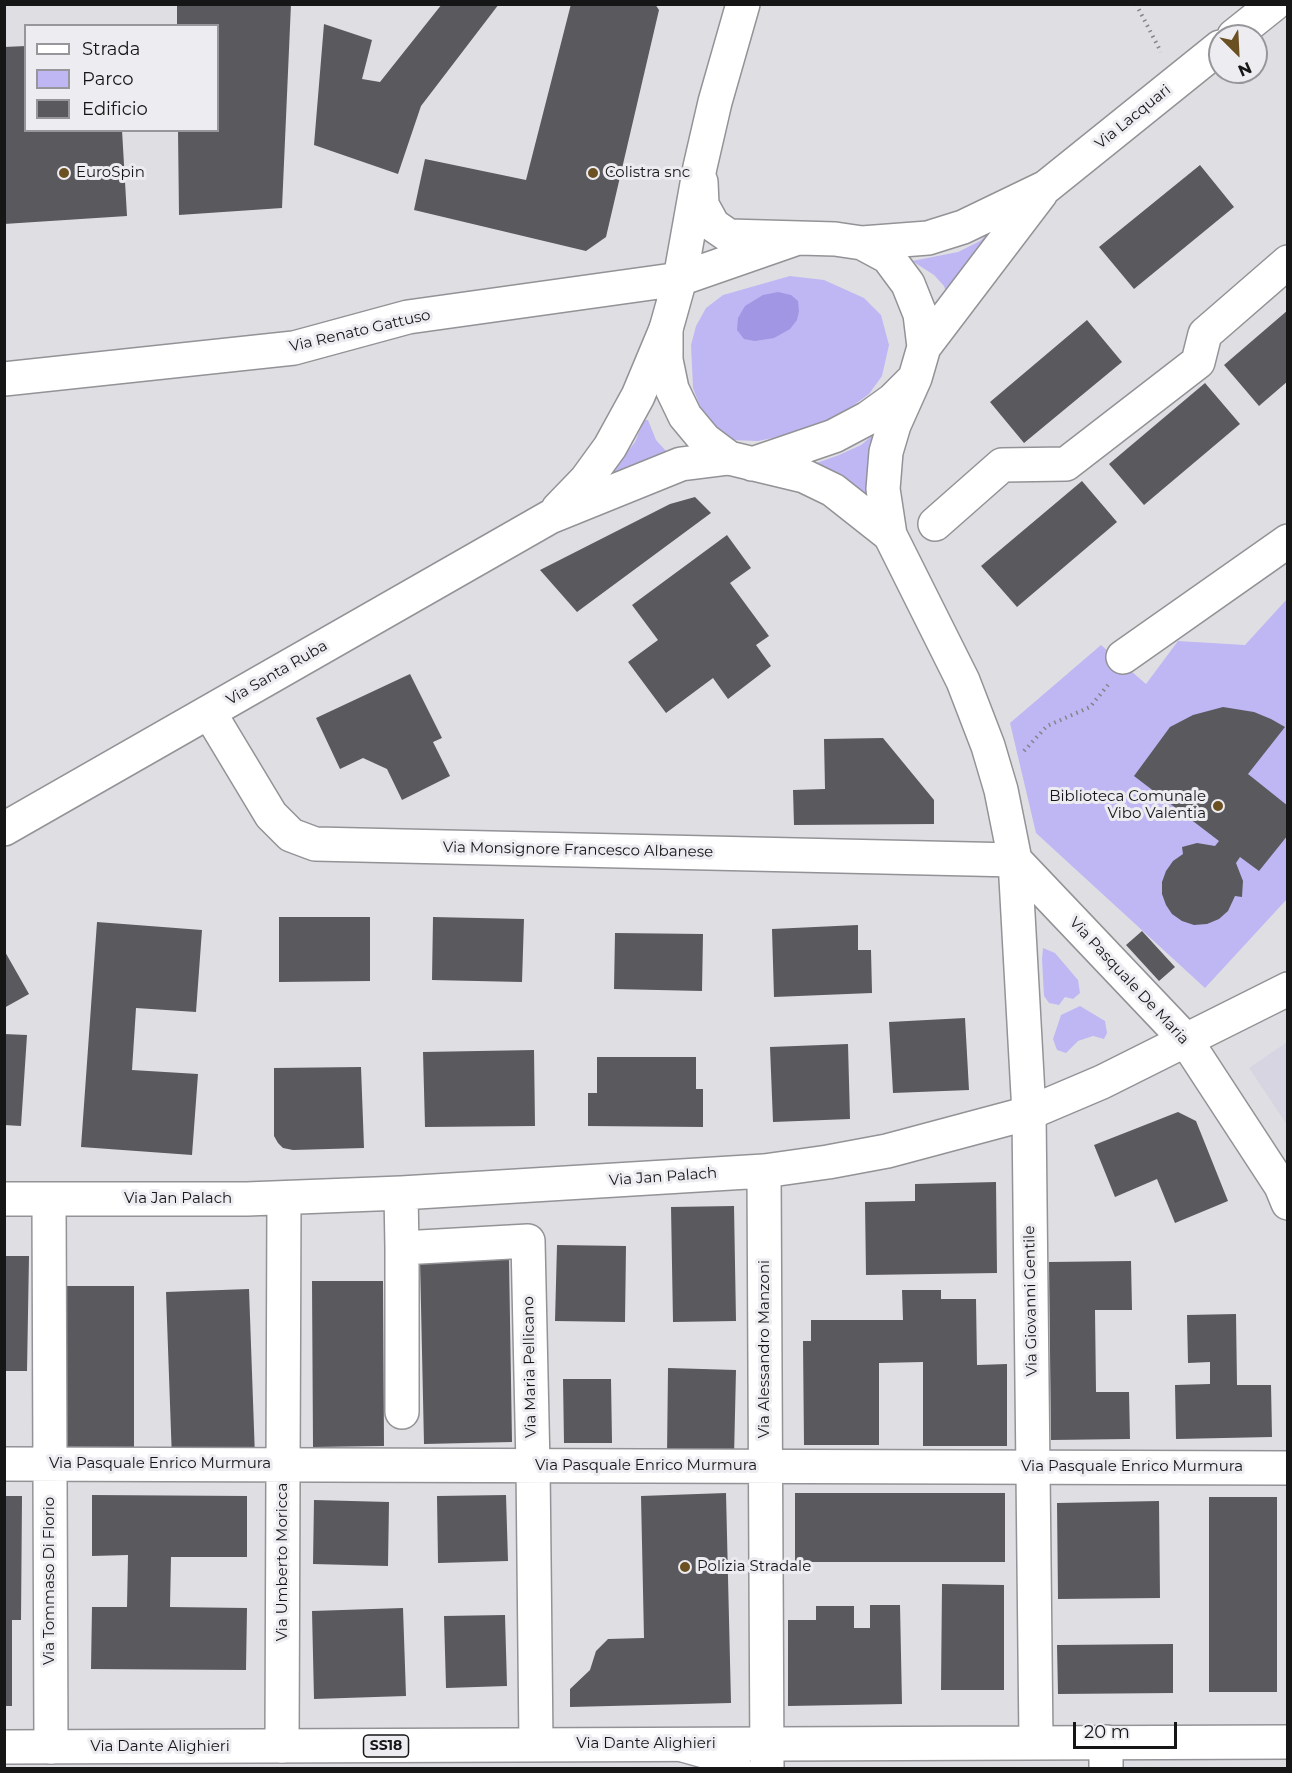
<!DOCTYPE html>
<html>
<head>
<meta charset="utf-8">
<style>
  body { margin:0 }
  #map { position:relative; width:1292px; height:1773px; overflow:hidden; background:#dfdfe3; font-family:Montserrat,sans-serif }
  canvas { display:block }
  .frame { position:absolute; inset:0; border:6px solid #161617; pointer-events:none }
  .legend { position:absolute; left:24px; top:24px; width:195px; height:108px; box-sizing:border-box; background:#edecf1; border:2px solid #97969a; margin:0; padding:8px 10px; list-style:none; font-size:18px; color:#161617 }
  .legend li { display:flex; align-items:center; gap:12px; height:30px }
  .legend b { width:30px; border:2px solid #97969a }
  .north { position:absolute; left:1208px; top:24px; width:60px; height:60px; box-sizing:border-box; background:#edecf1; border:2px solid #97969a; border-radius:50%; rotate:156deg; font-size:16px; font-weight:700; line-height:24px; text-align:center; color:#161617 }
  .north::after { content:''; display:block; margin:auto; width:21px; height:27px; background:#6b5022; clip-path:polygon(50% 0,100% 100%,50% 72%,0 100%) }
  .scale { position:absolute; left:1073px; top:1722px; width:104px; height:27px; box-sizing:border-box; border:3px solid #161617; border-top:0; padding-left:8px; font-size:18px; line-height:21px; white-space:nowrap; color:#161617; -webkit-text-stroke:4px #edecf1; paint-order:stroke }
</style>
</head>
<body>
<div id="map">
<canvas width="1292" height="1773"></canvas>
<div class="frame"></div>
<ul class="legend">
<li><b style="height:8px;background:#fff"></b>Strada</li>
<li><b style="height:16px;background:#beb7f4"></b>Parco</li>
<li><b style="height:16px;background:#5a5a5e"></b>Edificio</li>
</ul>
<div class="north">N</div>
<div class="scale">20 m</div>
</div>
<script>
const g = document.querySelector('canvas').getContext('2d');
g.lineJoin = 'round';
function paint(path, color) {
  g.fillStyle = color;
  g.fill(path, 'evenodd');
}
function poly(rows) {
  const path = new Path2D();
  for (const r of rows) {
    path.moveTo(r[0], r[1]);
    for (let i = 2; i < r.length; i += 2) path.lineTo(r[i], r[i + 1]);
  }
  return path;
}
function stroke(path, color, width, dash) {
  g.strokeStyle = color;
  g.lineWidth = width;
  g.lineCap = dash ? 'butt' : 'round';
  g.setLineDash(dash || []);
  g.stroke(path);
}
function label(font, color, halo, rows, align = 'center') {
  g.font = font + ' Montserrat,sans-serif';
  g.lineWidth = 6;
  g.setLineDash([]);
  g.textBaseline = 'middle';
  g.strokeStyle = halo;
  g.fillStyle = color;
  for (const [text, x, y, turn = 0] of rows) {
    g.save();
    g.translate(x, y);
    g.rotate((+turn || 0) * Math.PI / 180);
    g.textAlign = isNaN(turn) ? turn : align;
    if (halo) g.strokeText(text, 0, 0);
    g.fillText(text, 0, 0);
    g.restore();
  }
}
paint(poly([
  [1287,1042,1287,1125,1249,1068]
]), '#d6d5e1');
paint(poly([
  [999,222,950,305,944,286,934,275,912,261,958,252,980,241],
  [790,276,824,280,864,298,881,315,889,345,882,376,869,394,836,418,797,433,758,441,731,440,715,430,704,417,693,388,691,345,696,326,706,308,723,295],
  [644,420,648,420,656,440,667,452,612,477,611,473,635,442],
  [879,430,869,499,808,466,839,455,861,445],
  [1287,599,1287,899,1205,988,1036,833,1010,723,1101,645,1146,684,1178,641,1245,645],
  [1043,948,1055,953,1078,980,1080,993,1073,999,1065,997,1059,1005,1049,1003,1044,996,1042,959],
  [1080,1006,1105,1021,1107,1033,1104,1039,1093,1036,1078,1041,1066,1053,1057,1050,1053,1039,1061,1015]
]), '#beb7f4');
paint(poly([
  [778,292,791,295,798,301,799,311,797,320,790,329,774,338,755,341,744,339,737,330,738,318,745,306,763,295]
]), '#a096e4');
paint(poly([
  [177,4,291,4,282,208,179,215,178,130,218,130,218,26,177,26],
  [442,4,499,4,421,106,398,174,314,145,324,24,372,40,362,79,380,82],
  [571,4,655,4,659,10,606,237,586,251,414,210,425,159,526,180],
  [26,46,26,130,122,130,127,216,4,224,4,47],
  [1200,165,1234,207,1134,289,1099,247],
  [1288,310,1288,381,1259,406,1224,365],
  [1087,320,1122,362,1024,443,990,402],
  [1205,383,1240,424,1144,505,1109,464],
  [1082,481,1117,522,1017,607,981,566],
  [695,497,711,513,577,612,540,570,670,504],
  [727,535,751,568,730,583,769,636,756,645,771,666,728,699,713,678,666,713,628,662,658,640,632,605],
  [410,674,442,738,433,742,450,776,402,800,387,769,363,758,340,769,316,718],
  [1223,707,1254,712,1271,719,1285,727,1248,774,1288,806,1288,835,1259,871,1240,857,1236,863,1243,881,1242,897,1235,896,1228,911,1219,919,1207,924,1194,925,1182,921,1172,914,1166,905,1162,894,1162,882,1166,871,1173,861,1183,854,1182,847,1197,843,1215,846,1219,841,1134,776,1170,727,1193,715],
  [883,738,934,800,934,824,794,825,793,790,825,789,824,739],
  [279,917,370,917,370,981,279,982],
  [433,917,524,919,522,982,432,980],
  [97,922,202,930,196,1012,136,1008,132,1070,198,1074,192,1155,81,1147],
  [858,925,858,950,871,950,872,993,774,997,772,929],
  [1142,931,1175,967,1159,981,1126,945],
  [615,933,703,934,702,991,614,989],
  [4,950,29,994,4,1008],
  [965,1018,969,1090,893,1093,889,1022],
  [4,1034,27,1035,21,1126,4,1125],
  [848,1044,850,1119,773,1122,770,1047],
  [534,1050,535,1126,425,1127,423,1052],
  [597,1057,696,1057,696,1089,703,1089,703,1127,588,1126,588,1093,597,1093],
  [361,1067,364,1148,293,1150,283,1148,278,1143,274,1136,274,1068],
  [1178,1112,1196,1121,1228,1201,1175,1223,1157,1179,1115,1197,1094,1145],
  [996,1182,997,1273,866,1275,865,1202,915,1201,915,1184],
  [734,1206,736,1321,673,1322,671,1207],
  [557,1245,626,1246,625,1322,555,1321],
  [4,1256,29,1256,27,1371,4,1371],
  [509,1258,512,1442,424,1444,420,1260],
  [1131,1261,1132,1310,1095,1310,1096,1392,1129,1392,1130,1439,1051,1440,1049,1262],
  [312,1281,383,1281,384,1446,313,1447],
  [61,1286,134,1286,134,1462,61,1462],
  [249,1289,255,1457,172,1460,166,1292],
  [902,1290,941,1290,941,1299,976,1299,977,1365,1007,1364,1007,1446,923,1446,923,1362,879,1363,879,1445,804,1445,803,1341,811,1341,811,1320,903,1320],
  [1236,1314,1237,1385,1271,1385,1272,1437,1176,1439,1175,1385,1210,1384,1210,1362,1188,1363,1187,1315],
  [668,1368,736,1370,734,1457,667,1456],
  [563,1379,611,1379,612,1443,564,1443],
  [726,1493,731,1703,570,1707,570,1689,590,1670,596,1651,608,1639,644,1638,641,1496],
  [795,1493,1005,1493,1005,1562,795,1562],
  [92,1495,247,1496,247,1557,171,1557,170,1607,247,1608,246,1670,91,1669,92,1607,127,1607,128,1555,92,1556],
  [506,1495,508,1561,438,1563,437,1496],
  [4,1496,22,1496,21,1620,12,1620,12,1706,4,1706],
  [1209,1497,1277,1497,1277,1692,1209,1692],
  [314,1500,389,1502,388,1566,313,1564],
  [1159,1501,1160,1598,1058,1599,1057,1503],
  [942,1584,1004,1585,1004,1690,941,1690],
  [870,1605,900,1605,902,1704,788,1706,788,1620,816,1620,816,1606,854,1606,854,1628,870,1628],
  [403,1608,406,1696,314,1699,312,1611],
  [505,1615,507,1686,446,1688,444,1616],
  [1173,1644,1173,1693,1058,1694,1057,1645]
]), '#5a5a5e');
const minor = poly([
  [558,509,586,480,610,447,638,396,666,329],
  [935,524,1002,465,1066,464,1198,362,1205,334,1288,262],
  [1123,657,1288,541],
  [209,712,271,815,291,835,315,844,1015,860],
  [4,829,550,517,681,464,729,458],
  [764,1171,767,1768],
  [401,1193,402,1248,528,1241,533,1466,536,1744],
  [4,1199,247,1199,401,1193,764,1171,828,1162,887,1151,1029,1113,1102,1082,1288,989],
  [49,1199,51,1747],
  [402,1248,402,1412],
  [4,1464,1288,1468],
  [683,1745,708,1752,735,1768],
  [282,1746,284,1198],
  [1106,1768,1106,1742]
]);
const major = poly([
  [743,4,715,102,700,167,680,279,666,329,666,360,672,389,685,416,705,440,729,458,804,476,833,490,890,535],
  [1234,36,1274,4],
  [701,182,702,205,713,225,729,236,835,239,862,243,888,257,908,284,920,314,924,347,915,378,893,400,868,418,834,436,752,464],
  [862,243,928,238,963,227,1046,187,1220,47],
  [924,347,1041,193],
  [915,378,894,425,886,452,883,489,890,535,963,681,988,746,1001,790,1015,860,1029,1113,1036,1742],
  [4,379,294,348,408,317,680,279,795,239],
  [1015,860,1185,1039,1281,1186,1288,1203],
  [4,1747,1288,1742]
]);
stroke(minor, '#939296', 36);
stroke(major, '#939296', 36);
stroke(poly([
  [1136,4,1161,52],
  [1024,751,1047,726,1090,707,1108,685]
]), '#848487', 4, [1.5, 4.5]);
stroke(minor, '#fff', 33);
stroke(major, '#fff', 33);
for (const [x, y, r, color] of [
  [64,173,6,"#6b5022"],
  [593,173,6,"#6b5022"],
  [1218,806,6,"#6b5022"],
  [685,1567,6,"#6b5022"]
]) {
  const dot = new Path2D();
  dot.arc(x, y, r, 0, 2 * Math.PI);
  g.fillStyle = color;
  g.fill(dot);
  stroke(dot, '#edecf1', 2);
}
for (const [x, y, w] of [
  [386,1746,45]
]) {
  const box = new Path2D();
  box.roundRect(x - w / 2, y - 11, w, 22, 4.5);
  g.fillStyle = '#edecf1';
  g.fill(box);
  stroke(box, '#161617', 1.5);
}
label('bold 14px', '#161617', null, [
  ["SS18",386,1746]
]);
label('15px', '#161617', '#edecf1', [
  ["Via Lacquari",1133,117,-39],
  ["Via Renato Gattuso",360,331,-13],
  ["Via Santa Ruba",277,673,-30],
  ["Via Monsignore Francesco Albanese",578,850,1],
  ["Via Pasquale De Maria",1129,981,47],
  ["Via Jan Palach",663,1177,-4],
  ["Via Jan Palach",178,1199],
  ["Via Giovanni Gentile",1031,1301,-91],
  ["Via Alessandro Manzoni",765,1349,-90],
  ["Via Maria Pellicano",530,1367,-91],
  ["Via Pasquale Enrico Murmura",160,1464],
  ["Via Pasquale Enrico Murmura",646,1466],
  ["Via Pasquale Enrico Murmura",1132,1467],
  ["Via Umberto Moricca",283,1562,-90],
  ["Via Tommaso Di Florio",50,1581,-90],
  ["Via Dante Alighieri",646,1744],
  ["Via Dante Alighieri",160,1747]
]);
label('15px', '#161617', '#edecf1', [
  ["EuroSpin",76,173],
  ["Colistra snc",605,173],
  ["Biblioteca Comunale",1206,797,"right"],
  ["Vibo Valentia",1206,814,"right"],
  ["Polizia Stradale",697,1567]
], 'left');
</script>
</body>
</html>
